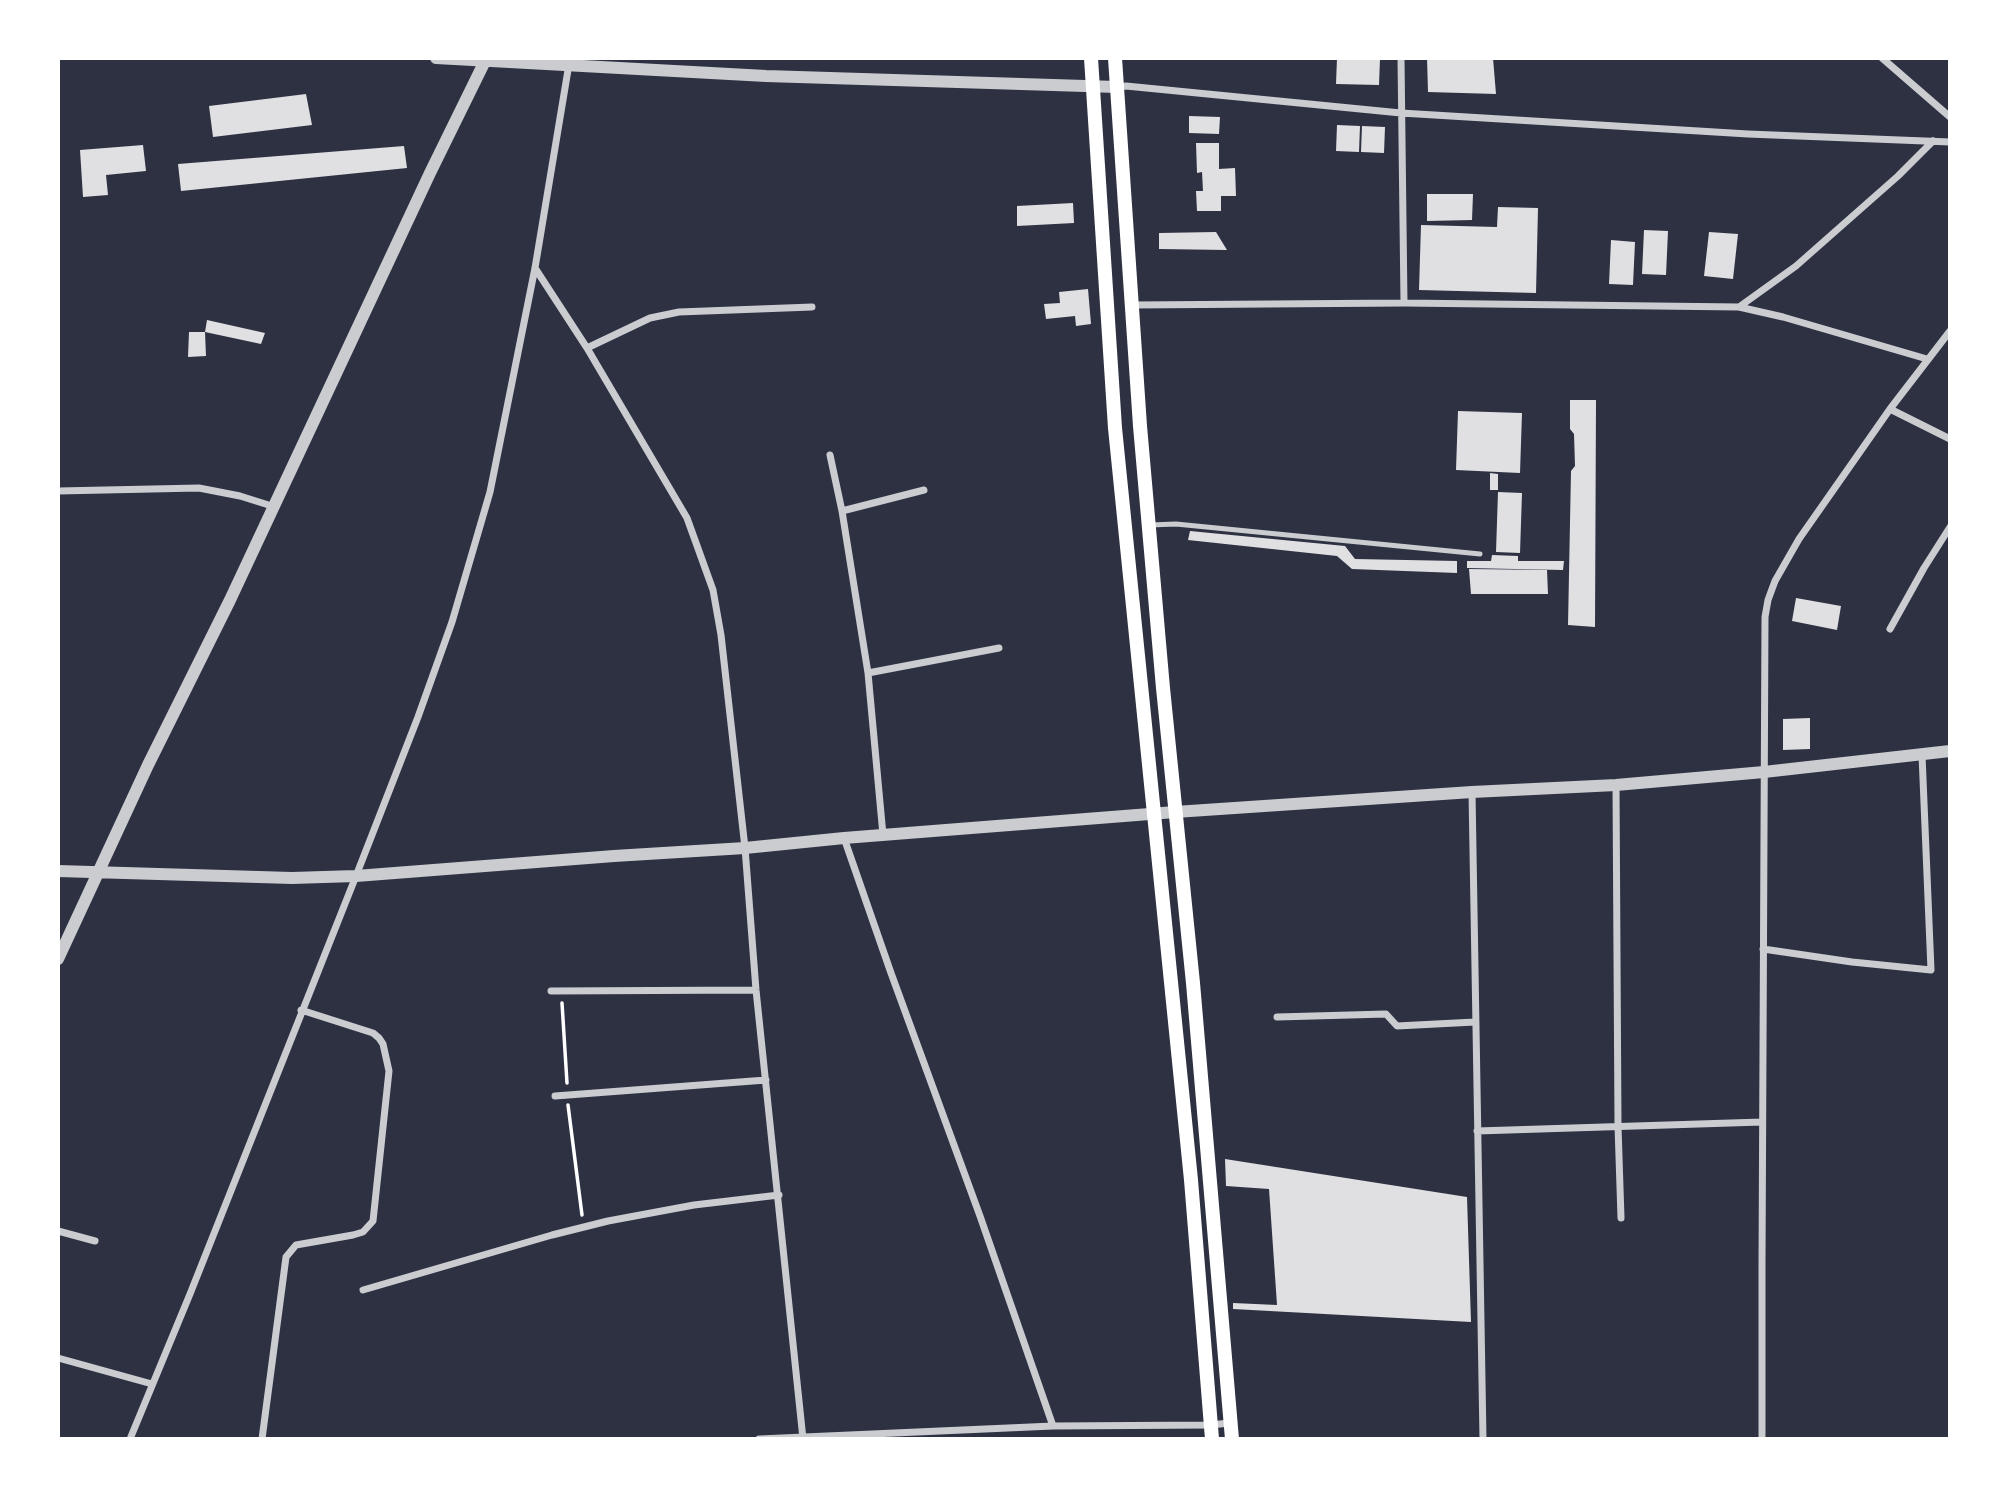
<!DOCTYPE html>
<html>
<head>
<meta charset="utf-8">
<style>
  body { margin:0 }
  #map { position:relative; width:2008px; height:1497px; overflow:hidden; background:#2d3142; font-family:"Libre Baskerville",serif }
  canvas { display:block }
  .frame { position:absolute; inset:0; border:60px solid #fff; pointer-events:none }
</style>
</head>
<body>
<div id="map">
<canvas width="2008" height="1497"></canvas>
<div class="frame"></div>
</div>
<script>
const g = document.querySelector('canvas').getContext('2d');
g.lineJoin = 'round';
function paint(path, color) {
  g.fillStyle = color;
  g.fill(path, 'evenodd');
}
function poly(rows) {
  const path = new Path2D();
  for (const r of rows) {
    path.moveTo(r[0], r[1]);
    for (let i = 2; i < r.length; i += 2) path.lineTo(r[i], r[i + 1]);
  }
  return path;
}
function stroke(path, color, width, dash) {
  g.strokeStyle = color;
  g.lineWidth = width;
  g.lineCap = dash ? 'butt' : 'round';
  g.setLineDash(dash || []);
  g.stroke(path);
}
paint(poly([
  [1337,58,1380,59,1379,85,1336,84],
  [1427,58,1493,58,1496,94,1428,92],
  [306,94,312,125,213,137,209,106],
  [1189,116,1220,117,1219,134,1189,133],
  [1337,125,1360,126,1359,152,1336,151],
  [1362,126,1385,127,1384,153,1361,152],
  [1196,143,1219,143,1219,169,1235,168,1236,196,1221,196,1221,211,1197,211,1196,191,1203,191,1202,172,1197,173],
  [143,145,146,171,106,175,108,195,83,197,80,150],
  [404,146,407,168,181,191,178,164],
  [1427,194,1473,194,1472,220,1427,221],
  [1073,203,1074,223,1017,226,1017,206],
  [1498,207,1538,208,1536,293,1419,290,1421,225,1497,227],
  [1644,230,1668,231,1666,275,1642,274],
  [1216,232,1227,250,1159,249,1159,233],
  [1709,232,1738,234,1733,279,1704,276],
  [1611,240,1635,242,1633,285,1609,284],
  [1088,289,1091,324,1076,326,1075,316,1046,319,1044,304,1060,303,1059,292],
  [207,320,265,333,261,344,205,332,206,356,188,357,189,332,205,332],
  [1570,400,1596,400,1595,627,1568,625,1571,471,1575,466,1574,434,1570,429],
  [1458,411,1522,413,1520,473,1456,470],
  [1490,473,1498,474,1498,490,1490,490],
  [1498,492,1522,493,1520,553,1496,552],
  [1190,531,1345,546,1355,559,1457,561,1457,573,1352,569,1337,556,1188,540],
  [1492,555,1518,556,1518,561,1564,561,1563,570,1467,568,1467,561,1491,561],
  [1469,569,1547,570,1548,594,1471,594],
  [1796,598,1841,606,1837,630,1792,621],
  [1810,718,1810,749,1783,750,1783,719],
  [1225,1159,1467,1197,1471,1322,1233,1309,1233,1303,1277,1305,1269,1189,1226,1186]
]), '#e0e0e3');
stroke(poly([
  [562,1003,567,1083],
  [568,1105,582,1215]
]), '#fff', 3.5);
stroke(poly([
  [1150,525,1176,524,1480,554]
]), '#caccd0', 5);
stroke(poly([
  [1401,58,1404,303],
  [1882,58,1950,117],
  [1118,87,1126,86,1401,113,1748,134,1950,142],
  [535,268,587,348,687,518,713,590,721,635,745,848,756,990,803,1439],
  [1133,305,1404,303,1739,307,1783,317,1927,359],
  [1739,307,1796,266,1898,176,1933,141],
  [587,348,650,318,679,312,812,307],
  [1890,409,1950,439],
  [830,455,842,511,868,673,883,835],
  [58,491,199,488,240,496,275,507],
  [842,511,924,490],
  [1890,629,1924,568,1950,527],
  [868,673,999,648],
  [1616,785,1618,1126,1621,1218],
  [1472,792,1483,1439],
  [844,838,891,973,980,1216,1053,1426],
  [1763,949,1852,962,1931,970,1922,755],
  [551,991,756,990],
  [1277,1017,1386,1014,1397,1026,1475,1022],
  [555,1096,766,1080],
  [1477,1131,1762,1122],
  [58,1231,95,1241],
  [363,1290,552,1235,608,1221,694,1205,779,1195],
  [58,1358,152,1384],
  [130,1439,190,1294,356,876,418,717,452,622,490,492,535,268,570,58],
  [262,1439,286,1257,296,1245,353,1235,363,1232,373,1221,389,1071,383,1044,379,1038,373,1033,301,1010],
  [759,1439,1053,1426,1210,1425,1230,1423],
  [1762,1439,1762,1264,1765,617,1768,600,1775,581,1799,539,1890,409,1950,331]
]), '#caccd0', 7);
stroke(poly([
  [436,58,766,76,1117,87],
  [58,871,292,878,356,876,614,856,745,848,844,838,1175,812,1472,792,1616,785,1764,772,1950,751],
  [58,959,148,765,230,600,430,173,485,61]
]), '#caccd0', 12);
stroke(poly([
  [1091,58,1115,428,1191,1180,1212,1439],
  [1115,58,1140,426,1163,688,1193,983,1232,1439]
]), '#fff', 14);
</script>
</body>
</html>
